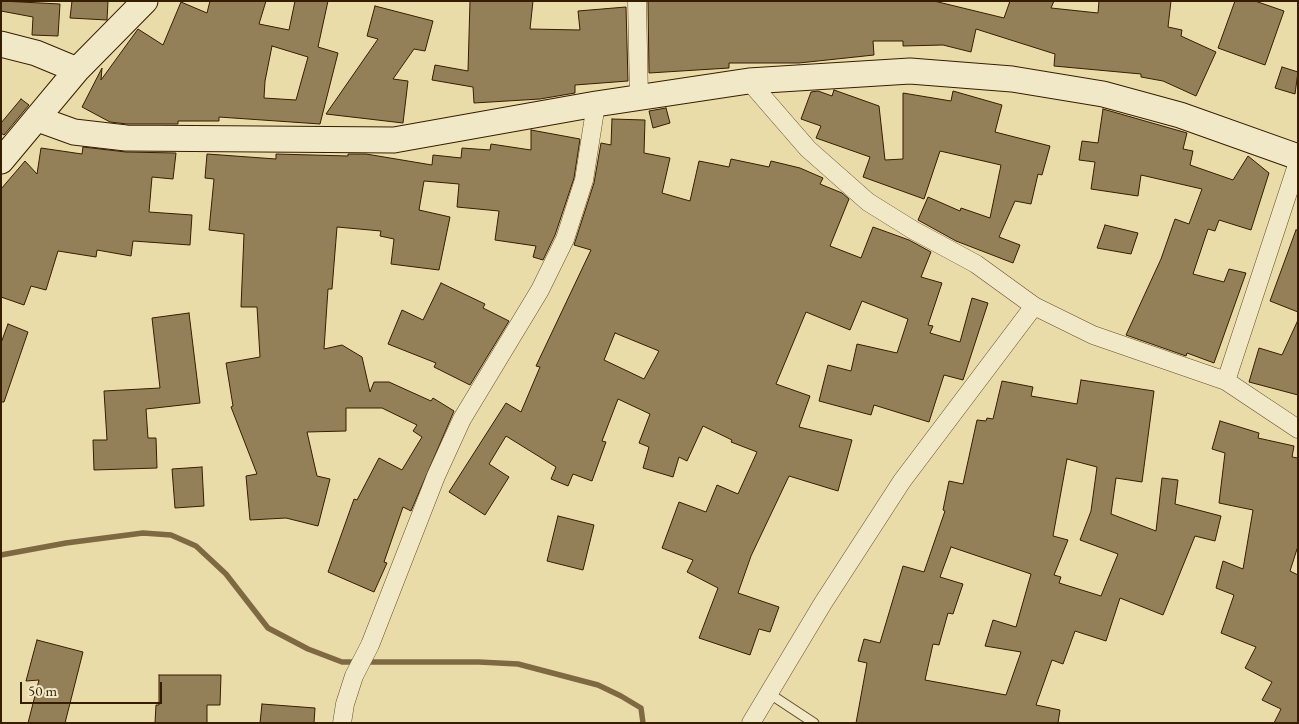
<!DOCTYPE html>
<html>
<head>
<meta charset="utf-8">
<style>
  body { margin:0 }
  #map { position:relative; width:1299px; height:724px; overflow:hidden; background:#eadca9; font-family:"EB Garamond",serif }
  canvas { display:block }
  .frame { position:absolute; inset:0; border:2px solid #371d00; pointer-events:none }
  .scale { position:absolute; left:20px; top:682px; width:142px; height:22px; box-sizing:border-box; border:2px solid #371d00; border-top:0; padding-left:6px; font-size:15px; line-height:18px; white-space:nowrap; color:#371d00; -webkit-text-stroke:4px #f1e8c7; paint-order:stroke }
</style>
</head>
<body>
<div id="map">
<canvas width="1299" height="724"></canvas>
<div class="frame"></div>
<div class="scale">50 m</div>
</div>
<script>
const g = document.querySelector('canvas').getContext('2d');
g.lineJoin = 'round';
function poly(rows) {
  const path = new Path2D();
  for (const r of rows) {
    path.moveTo(r[0], r[1]);
    for (let i = 2; i < r.length; i += 2) path.lineTo(r[i], r[i + 1]);
  }
  return path;
}
function stroke(path, color, width, dash) {
  g.strokeStyle = color;
  g.lineWidth = width;
  g.lineCap = dash ? 'butt' : 'round';
  g.setLineDash(dash || []);
  g.stroke(path);
}
function paint(path, color) {
  g.fillStyle = color;
  g.fill(path, 'evenodd');
}
stroke(poly([
  [1,555,66,543,143,533,171,535,196,546,226,574,268,628,308,649,342,662,479,662,518,664,598,685,621,696,641,708,643,723]
]), '#7e6943', 5.5);
const building = poly([
  [1,1,60,4,58,36,32,35,33,17,1,11,1,1],
  [72,1,108,1,107,20,70,18,72,1],
  [210,1,266,1,259,24,289,30,295,1,328,1,318,47,338,53,320,124,219,117,219,121,178,121,178,124,127,124,110,122,82,107,102,68,101,80,138,29,163,45,181,2,207,13,210,1],
  [272,46,308,57,296,100,264,98,265,81,272,46],
  [470,1,533,1,530,29,580,30,578,11,626,7,628,81,575,85,575,93,540,99,474,103,473,87,432,80,435,65,468,71,470,1],
  [648,1,934,1,1004,18,1010,1,1054,1,1051,8,1098,13,1099,1,1171,1,1168,27,1182,30,1181,36,1216,52,1196,96,1163,81,1141,77,1141,74,1054,66,1055,54,976,29,971,52,943,45,903,46,903,41,873,41,874,55,799,63,729,63,729,68,649,73,648,1],
  [1235,1,1255,1,1284,11,1265,65,1218,48,1235,1],
  [375,6,433,21,425,51,414,49,393,79,408,81,403,123,326,114,378,39,367,36,375,6],
  [1282,67,1298,72,1295,94,1275,88,1282,67],
  [834,90,879,106,885,160,903,159,903,93,951,101,953,91,1002,105,995,132,1050,146,1042,175,1038,174,1031,204,1015,201,999,237,1020,245,1013,263,956,241,918,220,928,197,960,211,961,208,990,218,1001,165,940,151,924,199,863,177,870,157,816,138,821,126,801,119,811,92,818,91,832,96,834,90],
  [21,99,29,105,4,135,1,133,1,123,21,99],
  [666,108,670,123,653,128,649,111,666,108],
  [1103,109,1187,133,1183,149,1193,151,1190,165,1233,180,1248,156,1269,173,1251,230,1219,220,1215,231,1208,229,1193,274,1224,282,1229,269,1246,273,1214,363,1187,353,1186,356,1126,335,1161,259,1175,219,1189,224,1202,189,1141,175,1138,196,1091,189,1095,162,1079,160,1082,141,1098,143,1103,109],
  [612,119,645,120,644,153,670,158,662,193,690,201,699,161,729,167,731,159,769,167,771,161,800,168,823,178,820,184,842,193,849,199,830,246,861,258,873,227,909,240,931,252,921,277,942,283,928,325,933,326,930,333,960,342,972,298,988,303,963,380,944,375,929,422,874,405,871,415,819,401,828,365,851,371,857,344,897,353,908,319,862,301,850,330,806,312,776,384,810,396,799,427,852,440,838,491,789,476,751,556,738,593,779,607,770,632,759,629,750,655,699,638,718,588,687,572,693,560,662,548,679,502,706,512,717,485,738,494,757,452,731,442,732,440,703,426,687,461,679,457,673,477,643,468,649,447,639,443,650,414,618,399,602,441,606,442,592,481,573,474,568,486,551,479,556,467,506,436,489,464,509,477,485,515,449,492,506,403,521,412,540,367,536,366,591,250,574,245,594,183,601,143,611,145,612,119],
  [615,333,659,351,644,379,604,360,615,333],
  [531,130,580,139,574,178,555,235,543,260,533,257,536,246,495,240,499,211,457,207,459,184,424,181,419,210,450,217,439,270,391,264,394,239,380,236,381,231,337,227,332,289,328,289,324,349,342,345,362,357,370,392,374,382,389,382,431,401,433,398,454,411,411,511,403,507,384,562,387,563,374,592,328,572,354,499,357,500,379,458,402,470,422,437,413,431,417,425,382,408,346,408,346,431,307,432,317,476,330,479,318,526,286,518,250,520,246,476,257,474,231,407,233,406,226,363,260,357,257,307,241,307,244,234,209,230,214,179,205,178,207,154,276,159,276,154,348,156,348,154,366,154,432,165,433,155,461,158,462,148,490,150,491,144,531,150,531,130],
  [83,147,126,152,176,153,173,179,152,177,149,212,192,215,190,245,133,241,131,256,97,250,96,257,58,251,46,290,31,286,24,305,1,297,1,189,25,161,37,174,41,148,82,154,83,147],
  [1105,225,1138,233,1131,254,1097,248,1105,225],
  [1296,230,1298,230,1298,312,1270,301,1296,230],
  [441,283,485,304,483,308,509,321,470,385,434,367,436,363,388,344,402,310,423,320,441,283],
  [189,313,200,403,146,409,148,438,156,438,157,468,94,470,93,440,107,440,104,391,160,388,152,318,189,313],
  [1298,320,1298,395,1249,382,1259,348,1282,355,1298,320],
  [8,324,28,332,4,402,1,402,1,343,8,324],
  [1081,380,1154,391,1142,482,1116,478,1111,514,1156,531,1162,478,1178,480,1175,504,1221,516,1215,541,1195,536,1163,615,1120,598,1106,641,1075,631,1063,664,1052,660,1036,705,1060,710,1058,723,856,723,867,663,858,661,864,639,880,643,903,566,924,572,945,511,943,510,949,481,963,484,977,420,986,421,987,418,993,419,1002,381,1033,387,1031,396,1077,404,1081,380],
  [1067,459,1097,467,1091,511,1080,540,1118,554,1101,596,1059,583,1061,577,1054,575,1068,540,1053,536,1067,459],
  [951,547,1031,574,1016,627,993,620,985,646,1021,652,1006,695,925,680,933,644,939,645,948,613,953,614,963,584,940,577,951,547],
  [1220,421,1259,433,1258,438,1294,446,1292,457,1298,458,1298,546,1290,571,1298,575,1298,723,1274,723,1281,709,1262,700,1272,682,1245,668,1256,647,1221,633,1234,595,1216,588,1223,561,1243,569,1253,510,1219,503,1225,453,1212,449,1220,421],
  [202,467,204,506,175,508,172,469,202,467],
  [558,516,594,525,583,570,547,561,558,516],
  [37,640,83,652,65,723,28,723,39,680,26,681,37,640],
  [159,675,221,675,220,705,207,705,207,723,155,723,156,705,159,705,159,675],
  [262,704,315,708,314,723,260,723,262,704]
]);
paint(building, '#948058');
stroke(building, '#371d00', 1);
const lane = poly([
  [770,694,814,723]
]);
const street = poly([
  [637,1,639,97],
  [749,81,808,149,868,202,913,230,976,264,1034,306,1093,335,1226,381,1298,429],
  [1226,381,1298,162],
  [342,723,345,704,354,676,370,645,436,476,462,419,540,290,565,239,584,180,596,104],
  [751,723,823,603,902,481,1034,306]
]);
const secondary = poly([
  [1,44,36,53,77,70],
  [38,119,74,132,126,138,394,140,596,104,749,81,910,71,1012,79,1103,94,1180,115,1298,157],
  [1,161,77,70,145,1]
]);
stroke(lane, '#644d2a', 11);
stroke(street, '#644d2a', 19);
stroke(secondary, '#371d00', 27);
stroke(lane, '#f1e8c7', 9);
stroke(street, '#f1e8c7', 18);
stroke(secondary, '#f1e8c7', 25);
</script>
</body>
</html>
